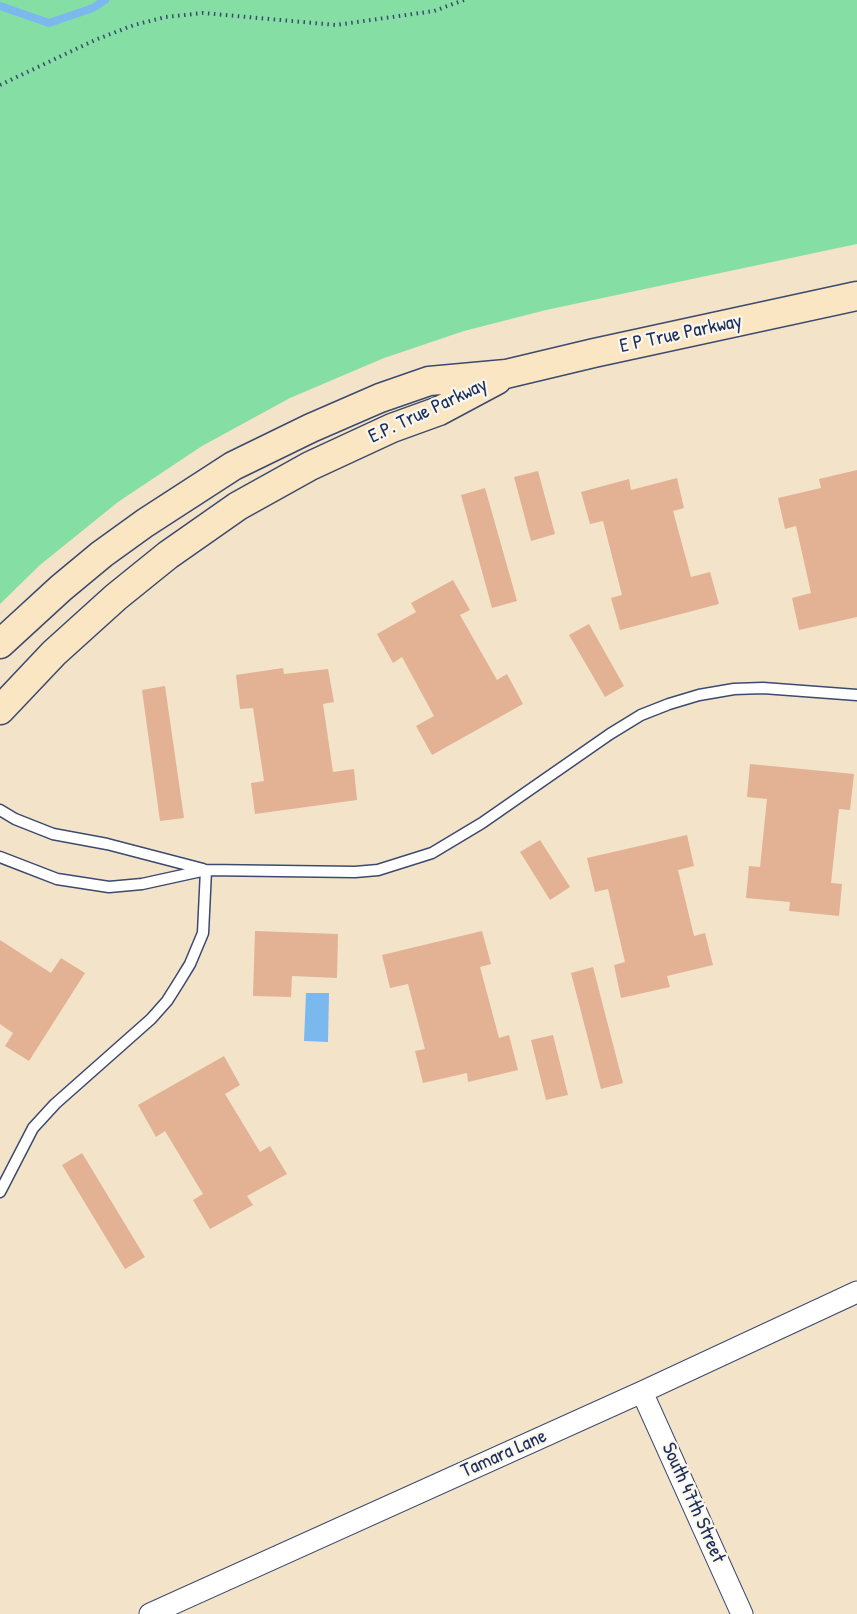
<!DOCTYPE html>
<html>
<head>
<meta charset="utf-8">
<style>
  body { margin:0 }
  canvas { display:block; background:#f3e3c8 }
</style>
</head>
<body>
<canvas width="857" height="1614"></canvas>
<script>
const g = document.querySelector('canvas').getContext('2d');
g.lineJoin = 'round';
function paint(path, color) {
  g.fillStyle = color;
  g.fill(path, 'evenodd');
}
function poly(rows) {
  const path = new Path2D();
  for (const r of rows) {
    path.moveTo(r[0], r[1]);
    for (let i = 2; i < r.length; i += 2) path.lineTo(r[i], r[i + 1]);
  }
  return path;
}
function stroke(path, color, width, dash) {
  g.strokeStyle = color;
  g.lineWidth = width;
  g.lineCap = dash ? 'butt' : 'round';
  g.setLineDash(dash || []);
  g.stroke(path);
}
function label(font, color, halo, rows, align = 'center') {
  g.font = font + ' "Patrick Hand",sans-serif';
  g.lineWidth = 4.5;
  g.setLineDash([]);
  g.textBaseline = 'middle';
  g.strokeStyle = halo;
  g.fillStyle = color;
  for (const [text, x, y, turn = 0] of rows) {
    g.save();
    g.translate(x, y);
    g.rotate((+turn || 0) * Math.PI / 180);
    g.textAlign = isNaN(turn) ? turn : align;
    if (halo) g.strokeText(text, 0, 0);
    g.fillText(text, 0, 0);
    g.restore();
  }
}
paint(poly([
  [0,0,857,0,857,244,546,310,464,331,384,358,290,398,202,446,118,502,40,565,0,604]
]), '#85dfa5');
paint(poly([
  [306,993,329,993,328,1042,304,1041]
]), '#7bb8ee');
stroke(poly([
  [0,6,49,23,93,8,105,0]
]), '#7bb8ee', 8);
paint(poly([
  [857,470,857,617,799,630,792,598,811,593,796,526,785,529,778,498,821,488,819,479],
  [538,471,555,534,531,541,514,477],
  [677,478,684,508,673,511,691,577,710,572,719,604,620,630,611,598,622,595,603,521,590,524,581,492,629,479,631,490],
  [485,488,517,601,492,608,461,495],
  [453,580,470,610,460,615,497,680,507,674,523,704,432,755,416,726,434,716,402,657,393,663,377,634,416,612,411,603],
  [589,624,624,686,605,697,569,635],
  [283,668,284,674,328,669,334,702,323,704,333,772,354,769,357,800,255,814,251,783,264,781,253,708,240,709,236,675],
  [165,686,184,818,160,821,142,690],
  [750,764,854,774,850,810,839,809,831,883,842,884,839,916,789,911,790,902,746,898,749,866,760,867,767,799,747,797],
  [687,835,694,866,678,870,694,936,705,933,713,965,667,976,670,987,621,998,614,965,625,962,608,889,595,892,587,858],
  [540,840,570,887,550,900,520,852],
  [255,931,338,934,337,978,292,976,291,997,253,996],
  [482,931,491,964,480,967,499,1038,509,1035,518,1070,468,1082,467,1073,423,1083,415,1051,425,1049,408,984,390,988,382,955],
  [0,940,51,973,61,958,85,973,29,1061,5,1046,13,1033,0,1024],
  [593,967,623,1083,601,1089,571,973],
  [553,1035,568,1095,546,1100,531,1040],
  [224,1056,240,1085,225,1094,260,1152,270,1146,287,1174,247,1196,253,1205,210,1229,193,1200,203,1194,165,1131,156,1137,138,1105],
  [82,1153,145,1257,125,1269,62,1165]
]), '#e3b295');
const lane = poly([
  [0,810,15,819,53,834,107,844,203,869],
  [0,857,57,879,109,887,142,884,206,870,355,872,378,870,432,853,482,823,610,734,641,715,669,704,699,695,734,689,763,688,857,695],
  [0,1192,33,1128,55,1104,151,1019,167,1001,179,982,190,964,203,933,206,870]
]);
const street = poly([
  [642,1392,742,1614],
  [150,1614,642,1392,857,1292]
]);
const secondary = poly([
  [0,644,61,588,102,554,145,523,233,466,311,428,380,398,429,381,506,374,594,353,857,296],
  [0,710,54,653,116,597,168,555,238,506,310,466,392,428,439,411,497,380]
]);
stroke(lane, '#3b4a6e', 13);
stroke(street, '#3b4a6e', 23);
stroke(secondary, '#3b4a6e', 31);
stroke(poly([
  [0,85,95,40,134,25,166,17,203,13,336,25,434,11,464,0]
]), '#3b4a6e', 4, [1.5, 4.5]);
stroke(lane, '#fff', 10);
stroke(street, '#fff', 21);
stroke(secondary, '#fbe6c4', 28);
label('20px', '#1b2f5e', '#fbf7ec', [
  ["E P True Parkway",681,334,-12],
  ["E.P. True Parkway",428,411,-25],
  ["Tamara Lane",504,1454,-24],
  ["South 47th Street",693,1503,66]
]);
</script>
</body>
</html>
